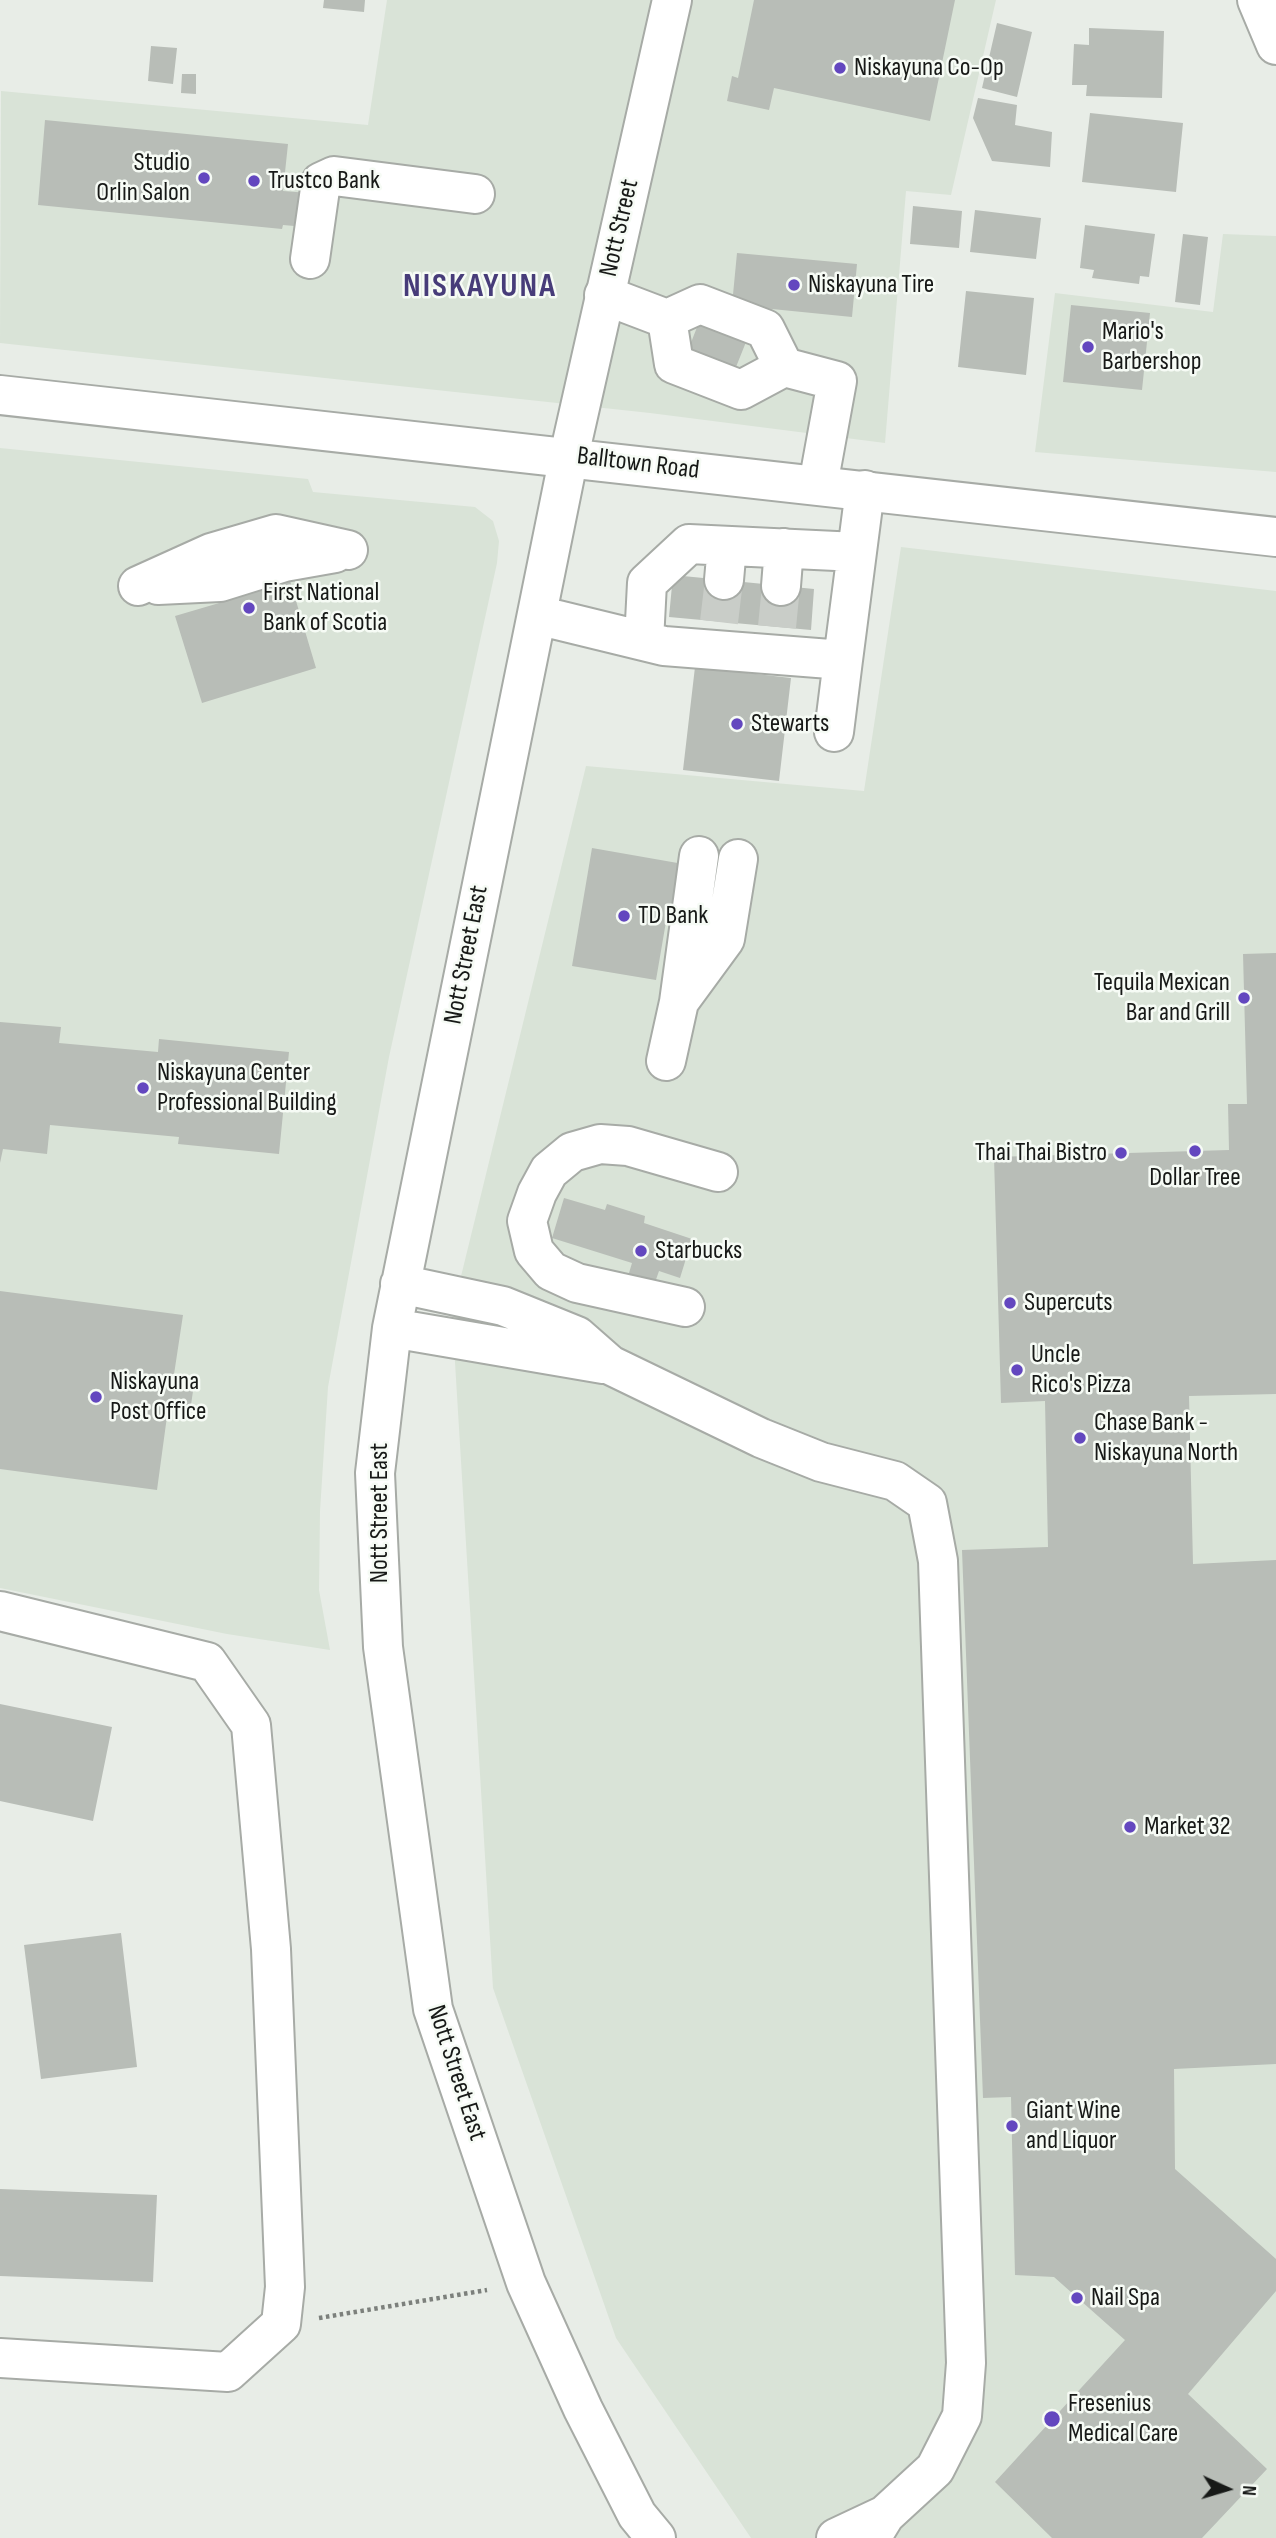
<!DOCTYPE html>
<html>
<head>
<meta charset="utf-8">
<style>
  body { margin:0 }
  #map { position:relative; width:1276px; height:2538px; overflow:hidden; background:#e8ede7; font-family:"Sofia Sans Condensed",sans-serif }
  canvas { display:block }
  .north { position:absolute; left:1192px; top:2454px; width:70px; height:70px; -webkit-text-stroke:5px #f6fbf5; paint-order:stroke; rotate:94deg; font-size:19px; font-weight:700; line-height:28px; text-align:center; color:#171917 }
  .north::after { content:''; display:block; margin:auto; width:24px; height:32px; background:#171917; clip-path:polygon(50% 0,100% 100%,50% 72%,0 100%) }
</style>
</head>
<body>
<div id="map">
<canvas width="1276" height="2538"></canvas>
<div class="north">N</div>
</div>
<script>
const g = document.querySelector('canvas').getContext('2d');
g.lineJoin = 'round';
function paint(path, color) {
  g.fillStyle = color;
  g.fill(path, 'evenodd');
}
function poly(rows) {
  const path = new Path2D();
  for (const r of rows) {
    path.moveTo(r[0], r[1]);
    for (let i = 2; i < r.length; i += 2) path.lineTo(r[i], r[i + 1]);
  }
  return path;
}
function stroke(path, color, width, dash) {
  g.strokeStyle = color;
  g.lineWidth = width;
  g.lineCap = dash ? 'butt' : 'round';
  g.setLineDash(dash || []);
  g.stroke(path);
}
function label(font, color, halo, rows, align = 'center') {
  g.font = font + ' "Sofia Sans Condensed",sans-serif';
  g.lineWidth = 5;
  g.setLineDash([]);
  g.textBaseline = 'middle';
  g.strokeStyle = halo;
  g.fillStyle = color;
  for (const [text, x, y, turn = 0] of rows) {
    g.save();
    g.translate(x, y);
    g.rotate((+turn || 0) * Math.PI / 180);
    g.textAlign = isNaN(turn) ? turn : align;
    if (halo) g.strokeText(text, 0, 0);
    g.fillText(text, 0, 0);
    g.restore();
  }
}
paint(poly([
  [387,0,996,0,951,195,906,191,885,443,650,413,0,343,1,91,368,125],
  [1223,234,1276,236,1276,472,1035,452,1055,293,1213,312],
  [0,448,308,479,313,492,475,507,493,521,499,541,497,563,389,1057,328,1387,320,1511,319,1590,330,1650,227,1634,0,1588],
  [901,547,1276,591,1276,2538,751,2538,616,2338,493,1988,452,1313,586,766,864,791]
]), '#d9e3d7');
paint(poly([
  [324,0,365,0,364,12,323,8],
  [754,0,955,0,930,121,774,88,769,110,727,101,732,76,738,78],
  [997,23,1032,32,1017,97,982,88],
  [1089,28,1164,31,1162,98,1086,96,1087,85,1072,85,1074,44,1089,45],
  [151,46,177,48,173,84,148,81],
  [182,74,196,74,196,94,181,93],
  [978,98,1017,105,1015,125,1052,132,1050,167,992,161,973,118],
  [1090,113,1183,123,1176,192,1082,182],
  [45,120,288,144,283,191,309,193,306,227,283,225,282,229,38,205],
  [913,206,962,211,959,248,910,244],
  [975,210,1041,218,1036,259,970,252],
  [1085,225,1155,234,1149,277,1140,276,1139,284,1092,278,1094,270,1080,268],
  [1183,234,1208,237,1200,305,1175,302],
  [737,253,857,264,852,317,732,305],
  [966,291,1034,298,1026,375,958,367],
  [1071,305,1150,313,1142,390,1063,382],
  [701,317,748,337,732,377,685,358],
  [271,517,316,668,202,703,175,616,226,601,207,536],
  [673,575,814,589,811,630,669,617],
  [695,667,791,678,779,781,683,770],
  [592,848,689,865,731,921,668,910,656,980,572,966],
  [1276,953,1276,1394,1189,1396,1193,1564,1276,1560,1276,2064,1174,2069,1175,2169,1276,2259,1276,2291,1188,2394,1267,2469,1202,2538,1052,2538,995,2482,1125,2340,1054,2277,1015,2275,1011,2097,983,2098,962,1550,1048,1547,1045,1401,1001,1403,994,1157,1229,1150,1228,1104,1247,1104,1243,954],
  [0,1022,61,1027,59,1043,158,1052,159,1039,289,1052,279,1154,178,1144,179,1137,50,1125,47,1154,3,1149,0,1163],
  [564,1198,605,1210,607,1204,645,1216,644,1223,692,1239,680,1278,659,1271,652,1291,626,1283,632,1263,552,1238],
  [0,1291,183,1315,173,1381,194,1384,190,1412,168,1409,157,1490,0,1469],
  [0,1704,112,1727,93,1821,0,1801],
  [121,1933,137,2067,41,2079,24,1945],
  [0,2189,157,2195,153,2282,0,2276]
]), '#b8bdb7');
stroke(poly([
  [719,622,724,580],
  [777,627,781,586]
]), '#c9cdc8', 38, [38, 19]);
const minor = poly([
  [1257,0,1276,45],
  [310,259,321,182,334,176,475,194],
  [604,295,667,319,700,304,765,329,784,367,837,381,818,485],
  [667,319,674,364,741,390,784,367],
  [569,456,392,1328,375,1473,383,1647,433,2009,526,2283,583,2409,637,2515,656,2538],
  [724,580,727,546],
  [158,585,220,582,284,562,335,553],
  [138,586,211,553,276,534,348,550],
  [781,586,784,548],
  [537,615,664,646,843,660,865,490],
  [644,641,647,583,689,544,857,552],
  [834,732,843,660],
  [681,999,725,939,738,859],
  [666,1061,679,1002,699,856],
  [400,1284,503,1306,577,1336,610,1365,761,1438,821,1462,895,1481,927,1503,938,1561,966,2363,962,2416,935,2469,885,2515,871,2538],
  [685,1307,577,1283,551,1271,534,1251,527,1221,537,1193,549,1171,572,1152,600,1144,628,1146,718,1172],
  [392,1328,603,1364],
  [0,1611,207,1662,251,1725,271,1949,285,2287,281,2324,228,2372,0,2358],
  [836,2538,885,2515]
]);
const major = poly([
  [0,395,1276,537],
  [569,456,672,0]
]);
stroke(minor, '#a7aba6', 42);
stroke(major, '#a7aba6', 42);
stroke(poly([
  [319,2318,487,2290]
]), '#7c807c', 4.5, [3.5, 3.5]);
stroke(minor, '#fff', 38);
stroke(major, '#fff', 38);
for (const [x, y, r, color] of [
  [840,68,7,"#6347bf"],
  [204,178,7,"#6347bf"],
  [254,181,7,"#6347bf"],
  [794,285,7,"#6347bf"],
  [1088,347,7,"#6347bf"],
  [249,608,7,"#6347bf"],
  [737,724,7,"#6347bf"],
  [624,916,7,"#6347bf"],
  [1244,998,7,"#6347bf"],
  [143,1088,7,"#6347bf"],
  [1195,1151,7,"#6347bf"],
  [1121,1153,7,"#6347bf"],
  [641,1251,7,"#6347bf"],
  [1010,1303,7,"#6347bf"],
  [1017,1370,7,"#6347bf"],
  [96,1397,7,"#6347bf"],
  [1080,1438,7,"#6347bf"],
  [1130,1827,7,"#6347bf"],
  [1012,2126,7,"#6347bf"],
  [1077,2298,7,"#6347bf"],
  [1052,2419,9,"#6347bf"]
]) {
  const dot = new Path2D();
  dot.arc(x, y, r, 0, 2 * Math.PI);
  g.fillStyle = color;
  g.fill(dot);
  stroke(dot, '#f6fbf5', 2.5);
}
label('26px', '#171917', '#f6fbf5', [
  ["Niskayuna Co-Op",854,68],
  ["Studio",190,163,"right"],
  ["Orlin Salon",190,193,"right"],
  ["Trustco Bank",268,181],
  ["Niskayuna Tire",808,285],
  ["Mario's",1102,332],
  ["Barbershop",1102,362],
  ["First National",263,593],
  ["Bank of Scotia",263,623],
  ["Stewarts",751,724],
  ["TD Bank",638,916],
  ["Tequila Mexican",1230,983,"right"],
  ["Bar and Grill",1230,1013,"right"],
  ["Niskayuna Center",157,1073],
  ["Professional Building",157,1103],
  ["Thai Thai Bistro",1107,1153,"right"],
  ["Dollar Tree",1195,1178,"center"],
  ["Starbucks",655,1251],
  ["Supercuts",1024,1303],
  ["Uncle",1031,1355],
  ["Rico's Pizza",1031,1385],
  ["Niskayuna",110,1382],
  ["Post Office",110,1412],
  ["Chase Bank -",1094,1423],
  ["Niskayuna North",1094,1453],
  ["Market 32",1144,1827],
  ["Giant Wine",1026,2111],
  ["and Liquor",1026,2141],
  ["Nail Spa",1091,2298],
  ["Fresenius",1068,2404],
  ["Medical Care",1068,2434]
], 'left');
label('26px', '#171917', '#f6fbf5', [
  ["Nott Street",620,228,-77],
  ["Balltown Road",638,464,7],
  ["Nott Street East",467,955,-79],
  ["Nott Street East",380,1513,-90],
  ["Nott Street East",456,2073,72]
]);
g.letterSpacing = '2px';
label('bold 33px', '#473c79', '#f6fbf5', [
  ["NISKAYUNA",480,288]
]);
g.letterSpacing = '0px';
</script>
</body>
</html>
